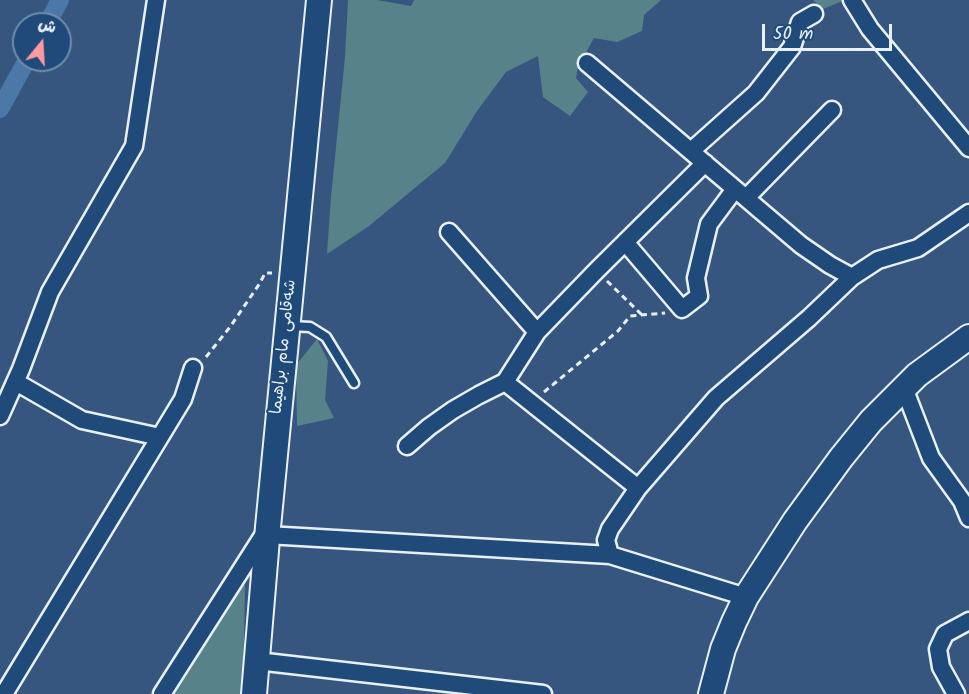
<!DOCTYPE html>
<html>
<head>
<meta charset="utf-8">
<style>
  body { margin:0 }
  #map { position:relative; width:969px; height:694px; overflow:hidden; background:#365680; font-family:Kalam,"Playpen Sans Arabic",sans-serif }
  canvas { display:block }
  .north { position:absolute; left:12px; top:12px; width:60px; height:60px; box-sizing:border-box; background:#1f4a7a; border:2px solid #6f8dac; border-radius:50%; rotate:18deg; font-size:16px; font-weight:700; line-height:24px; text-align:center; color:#e8f1f8 }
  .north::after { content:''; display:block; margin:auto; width:21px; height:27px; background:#ff9aa2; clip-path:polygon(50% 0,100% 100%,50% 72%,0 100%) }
  .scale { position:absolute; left:762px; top:24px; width:130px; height:27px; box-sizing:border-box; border:3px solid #e8f1f8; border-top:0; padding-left:8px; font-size:18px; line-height:21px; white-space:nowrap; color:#e8f1f8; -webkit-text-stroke:4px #1f4a7a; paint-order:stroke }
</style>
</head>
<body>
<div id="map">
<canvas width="969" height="694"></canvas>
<div class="north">ش</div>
<div class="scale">50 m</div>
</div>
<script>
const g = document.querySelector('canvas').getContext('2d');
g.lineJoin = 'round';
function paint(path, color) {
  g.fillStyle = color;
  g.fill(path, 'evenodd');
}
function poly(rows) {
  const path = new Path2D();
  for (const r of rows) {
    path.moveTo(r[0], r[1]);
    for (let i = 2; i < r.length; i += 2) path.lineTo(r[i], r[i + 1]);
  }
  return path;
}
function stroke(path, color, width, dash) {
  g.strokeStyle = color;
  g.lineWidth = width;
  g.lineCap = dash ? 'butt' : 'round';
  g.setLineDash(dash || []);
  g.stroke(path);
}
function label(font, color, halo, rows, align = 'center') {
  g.font = font + ' Kalam,"Playpen Sans Arabic",sans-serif';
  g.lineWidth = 4.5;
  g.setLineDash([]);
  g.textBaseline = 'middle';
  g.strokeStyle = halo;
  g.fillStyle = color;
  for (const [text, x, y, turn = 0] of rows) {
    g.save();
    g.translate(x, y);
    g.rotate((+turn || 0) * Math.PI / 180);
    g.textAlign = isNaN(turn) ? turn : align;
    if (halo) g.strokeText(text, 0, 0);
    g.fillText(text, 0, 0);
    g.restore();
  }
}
paint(poly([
  [348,0,377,0,411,6,414,0,661,0,644,15,642,31,617,42,594,38,578,67,576,78,588,92,570,116,543,97,538,56,506,72,477,111,445,163,369,226,327,254,331,197,345,57],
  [813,0,845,0,823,9],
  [317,339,328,361,325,400,334,418,297,426,296,365],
  [245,585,243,694,173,694,237,588]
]), '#58828a');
stroke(poly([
  [47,24,60,0],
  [0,109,27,60]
]), '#4b78a6', 18);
const lane = poly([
  [291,326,310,327,326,337,354,383]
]);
const street = poly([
  [852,0,870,29,969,148],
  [587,63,801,245,830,265,852,277],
  [691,151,756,93,792,47,800,22,814,14],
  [746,198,832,110],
  [449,232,537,332],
  [625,242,682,309,699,296,696,278,709,224,735,189],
  [16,382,82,420,160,437],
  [505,382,638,488],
  [904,388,931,458,962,501,969,518],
  [0,416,21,369,50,292,134,146,156,0],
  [407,446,429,427,453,410,479,395,505,382,537,332,597,270,705,163],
  [267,535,610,555,746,597],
  [610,555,606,540,610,529,638,488,716,398,809,318,852,277,878,260,918,248,969,213],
  [257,661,543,694],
  [4,694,183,399,193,368],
  [162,694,266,531],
  [956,694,941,667,938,649,945,634,969,621]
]);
const secondary = poly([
  [254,694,268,527,319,0],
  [711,694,723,649,734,622,746,597,795,521,841,458,871,421,917,375,969,337]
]);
stroke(lane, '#e8f1f8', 13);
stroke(street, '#e8f1f8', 21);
stroke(secondary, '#e8f1f8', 28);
stroke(poly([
  [607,281,642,315],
  [206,357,230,327,260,283,265,273,272,273],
  [544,392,618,331,630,316,665,313]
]), '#e8f1f8', 3, [6, 4.5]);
stroke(lane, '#1f4a7a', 8);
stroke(street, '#1f4a7a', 16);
stroke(secondary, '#1f4a7a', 24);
label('16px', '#e8f1f8', '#1f4a7a', [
  ["شەقامی مام براهیما",285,347,-84]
]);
</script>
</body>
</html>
